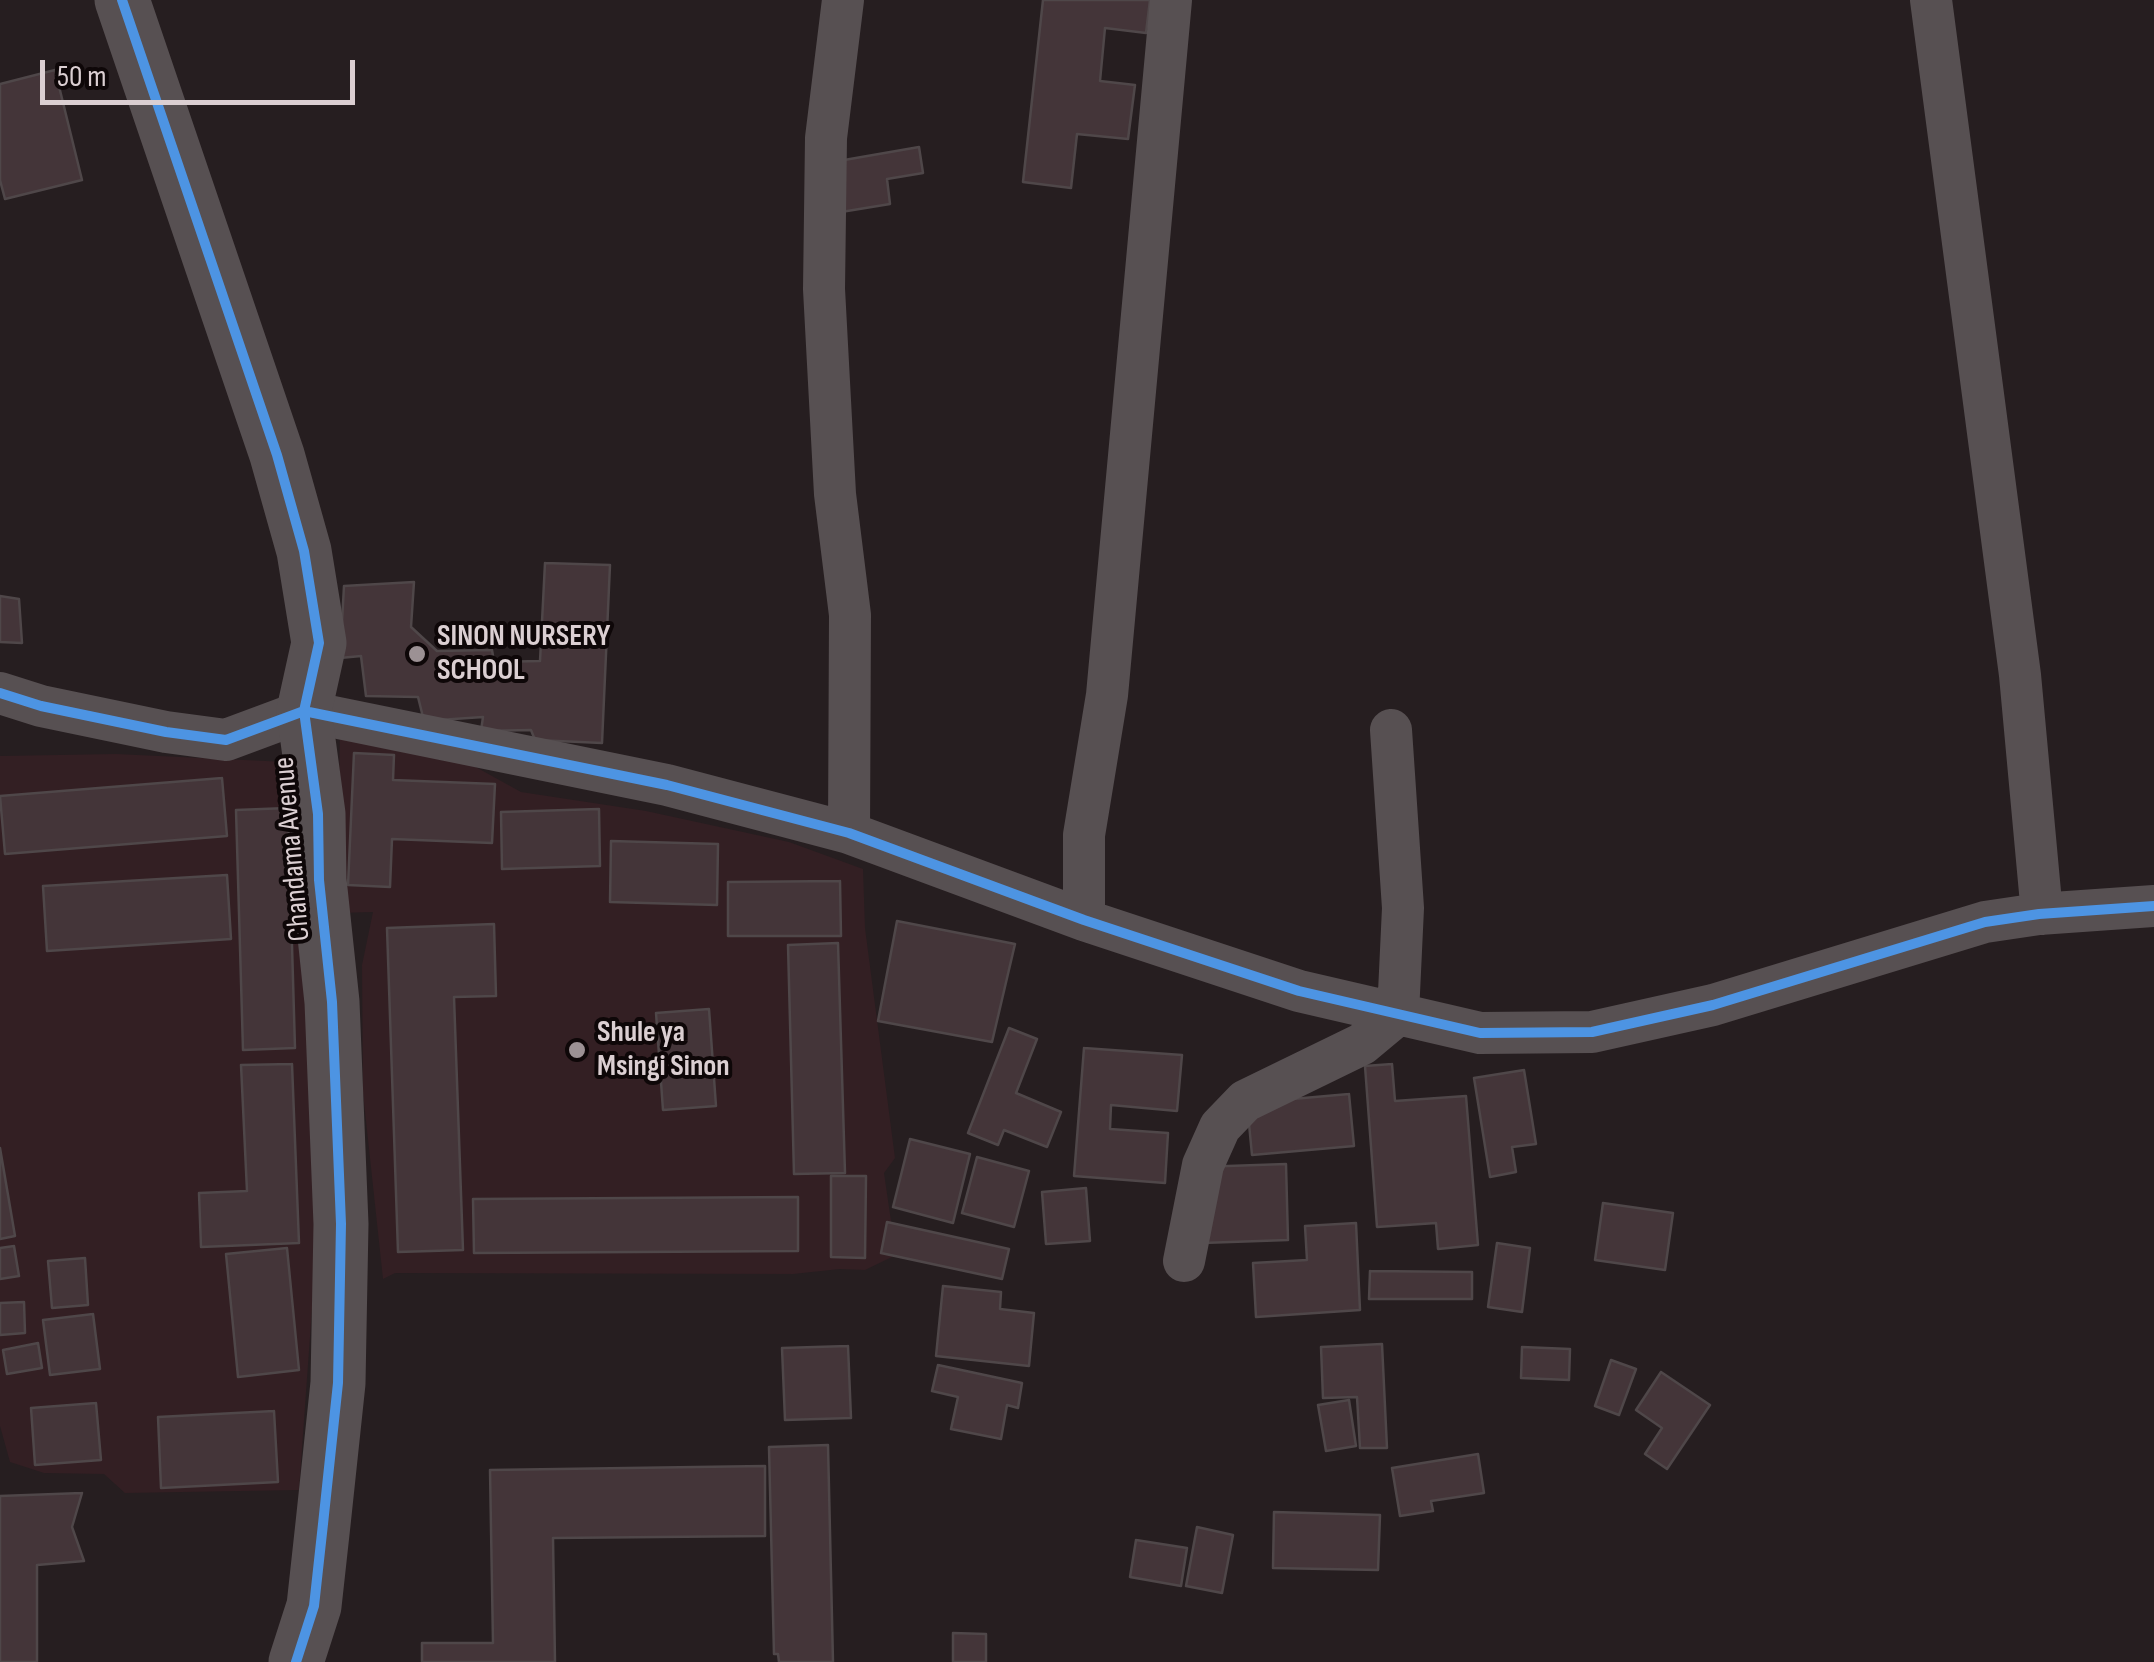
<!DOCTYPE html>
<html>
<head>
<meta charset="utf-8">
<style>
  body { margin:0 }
  #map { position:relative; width:2154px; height:1662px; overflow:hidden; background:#261e20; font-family:"Sofia Sans Condensed",sans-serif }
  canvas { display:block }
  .scale { position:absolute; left:40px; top:60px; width:315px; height:45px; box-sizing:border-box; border:5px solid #dbcfd2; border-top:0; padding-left:12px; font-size:30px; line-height:35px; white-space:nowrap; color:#dbcfd2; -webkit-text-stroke:8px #0e0708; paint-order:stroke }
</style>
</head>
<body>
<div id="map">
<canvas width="2154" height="1662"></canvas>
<div class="scale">50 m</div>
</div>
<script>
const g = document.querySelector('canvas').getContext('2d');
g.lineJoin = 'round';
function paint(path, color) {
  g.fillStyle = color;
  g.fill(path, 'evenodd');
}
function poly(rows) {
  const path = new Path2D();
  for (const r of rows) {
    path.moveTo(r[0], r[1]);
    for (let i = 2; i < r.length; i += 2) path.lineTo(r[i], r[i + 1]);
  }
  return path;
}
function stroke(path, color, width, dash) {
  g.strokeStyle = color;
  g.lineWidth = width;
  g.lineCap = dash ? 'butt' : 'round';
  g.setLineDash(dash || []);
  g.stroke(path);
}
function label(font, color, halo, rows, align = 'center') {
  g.font = font + ' "Sofia Sans Condensed",sans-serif';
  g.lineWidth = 8;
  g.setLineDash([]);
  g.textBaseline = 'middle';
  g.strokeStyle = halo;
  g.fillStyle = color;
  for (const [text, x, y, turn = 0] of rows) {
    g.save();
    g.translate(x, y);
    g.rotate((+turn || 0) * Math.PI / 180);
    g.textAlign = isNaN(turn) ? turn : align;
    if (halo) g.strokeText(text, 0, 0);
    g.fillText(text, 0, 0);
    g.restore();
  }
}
paint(poly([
  [340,729,445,750,521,792,646,811,789,842,863,869,865,928,895,1158,884,1173,896,1255,865,1270,840,1269,793,1274,395,1273,383,1279,363,1093,362,965,373,912,337,913],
  [116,754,287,762,310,928,315,1267,299,1490,125,1493,104,1474,44,1473,10,1462,0,1426,0,756]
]), '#331f23');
const building = poly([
  [1043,0,1150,0,1146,33,1105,28,1100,81,1135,85,1128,139,1077,134,1071,188,1023,182,1043,0],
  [55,70,82,180,5,199,0,180,0,84,55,70],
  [919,147,923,173,887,179,890,204,835,213,827,163,919,147],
  [545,563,610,565,602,743,535,740,531,730,481,731,483,717,424,721,418,697,366,696,361,656,340,658,344,586,414,582,411,627,437,651,492,650,494,662,540,661,545,563],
  [0,596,19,599,22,643,0,642,0,596],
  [354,753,394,755,393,780,495,784,492,843,392,839,390,887,348,885,354,753],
  [222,778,227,836,5,854,0,796,222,778],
  [288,808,295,1048,243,1050,236,810,288,808],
  [599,809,600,866,502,869,501,812,599,809],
  [611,841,718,844,717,905,610,902,611,841],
  [227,875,231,939,47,951,43,886,227,875],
  [840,881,841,936,728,936,728,882,840,881],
  [897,921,1015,944,992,1042,878,1021,897,921],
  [494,924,496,996,454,997,463,1250,398,1252,387,928,494,924],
  [838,943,845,1173,794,1174,788,945,838,943],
  [709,1009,716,1106,663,1110,656,1013,709,1009],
  [1009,1028,1037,1039,1016,1093,1061,1112,1047,1147,1004,1130,998,1145,968,1133,1009,1028],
  [1084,1048,1182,1055,1177,1111,1111,1105,1110,1129,1168,1133,1165,1183,1074,1176,1084,1048],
  [292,1064,299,1243,201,1247,199,1193,247,1191,241,1065,292,1064],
  [1392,1064,1395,1101,1466,1096,1478,1245,1438,1249,1436,1223,1377,1227,1365,1066,1392,1064],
  [1524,1070,1536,1144,1512,1147,1516,1172,1490,1177,1474,1078,1524,1070],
  [1349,1094,1354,1146,1252,1155,1247,1103,1349,1094],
  [910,1139,970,1154,953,1223,893,1207,910,1139],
  [0,1148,15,1236,0,1239,0,1148],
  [977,1157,1029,1171,1014,1227,962,1213,977,1157],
  [1286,1164,1288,1240,1202,1243,1199,1167,1286,1164],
  [831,1176,866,1176,865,1258,831,1257,831,1176],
  [1086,1188,1090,1241,1046,1244,1042,1192,1086,1188],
  [798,1197,798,1251,474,1253,473,1199,798,1197],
  [1603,1203,1673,1213,1665,1270,1595,1260,1603,1203],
  [887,1222,1009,1249,1002,1279,881,1253,887,1222],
  [1356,1223,1360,1310,1256,1317,1253,1263,1307,1260,1305,1226,1356,1223],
  [1497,1243,1530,1248,1522,1312,1488,1307,1497,1243],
  [14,1246,19,1276,0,1279,0,1248,14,1246],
  [287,1248,299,1370,238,1377,226,1254,287,1248],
  [85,1258,88,1305,52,1308,48,1261,85,1258],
  [1370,1271,1472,1272,1472,1299,1369,1299,1370,1271],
  [943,1286,1001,1292,1000,1309,1034,1313,1029,1366,936,1356,943,1286],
  [24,1302,25,1333,0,1335,0,1303,24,1302],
  [93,1314,100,1369,50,1375,43,1320,93,1314],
  [38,1343,42,1368,7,1374,3,1350,38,1343],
  [1382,1344,1387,1448,1360,1448,1357,1397,1323,1398,1321,1347,1382,1344],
  [848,1346,851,1418,785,1420,782,1348,848,1346],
  [1522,1347,1570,1349,1569,1380,1521,1378,1522,1347],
  [1611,1360,1636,1369,1619,1415,1595,1406,1611,1360],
  [938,1365,1022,1383,1018,1408,1007,1405,1001,1439,951,1429,958,1397,932,1391,938,1365],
  [1661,1372,1710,1405,1667,1469,1645,1454,1662,1428,1636,1410,1661,1372],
  [1349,1400,1356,1446,1326,1451,1318,1405,1349,1400],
  [96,1403,101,1460,35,1465,31,1408,96,1403],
  [274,1411,278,1482,161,1488,158,1417,274,1411],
  [828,1445,833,1662,779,1662,778,1654,774,1654,769,1447,828,1445],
  [1478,1454,1484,1493,1431,1501,1433,1511,1400,1516,1392,1468,1478,1454],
  [765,1466,765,1536,553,1538,555,1662,422,1662,422,1643,493,1643,490,1470,765,1466],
  [82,1493,72,1527,84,1561,37,1565,37,1662,0,1662,0,1496,82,1493],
  [1274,1512,1380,1515,1378,1570,1273,1568,1274,1512],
  [1197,1527,1233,1535,1222,1593,1186,1586,1197,1527],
  [1136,1540,1187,1548,1181,1586,1130,1577,1136,1540],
  [953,1633,986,1634,986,1662,953,1662,953,1633]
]);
paint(building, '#443539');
stroke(building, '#4f4749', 2.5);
stroke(poly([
  [843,0,826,138,824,289,835,494,850,615,849,833],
  [1931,0,2020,675,2042,914],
  [0,693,41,706,166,732,226,740,304,711,667,785,849,833,1084,920,1299,991,1480,1033,1592,1032,1713,1005,1985,922,2039,914,2154,906],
  [1084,920,1084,835,1107,695,1171,0],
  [1184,1261,1203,1165,1220,1127,1245,1101,1362,1044,1398,1014,1403,908,1391,730]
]), '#575052', 42);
stroke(poly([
  [122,0,277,455,304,551,319,643,304,711,318,814,319,880,332,1002,341,1224,338,1383,323,1524,314,1606,296,1662]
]), '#575052', 55);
stroke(poly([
  [122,0,277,455,304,551,319,643,304,711,318,814,319,880,332,1002,341,1224,338,1383,323,1524,314,1606,296,1662],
  [0,693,41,706,166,732,226,740,304,711,667,785,849,833,1084,920,1299,991,1480,1033,1592,1032,1713,1005,1985,922,2039,914,2154,906]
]), '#4d94e3', 10);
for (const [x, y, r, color] of [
  [417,654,10,"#9c9194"],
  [577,1050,10,"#9c9194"]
]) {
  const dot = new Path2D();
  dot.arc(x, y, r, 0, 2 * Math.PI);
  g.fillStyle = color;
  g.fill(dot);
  stroke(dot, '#0e0708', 4);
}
label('bold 30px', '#dbcfd2', '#0e0708', [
  ["SINON NURSERY",437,637],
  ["SCHOOL",437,671],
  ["Shule ya",597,1033],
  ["Msingi Sinon",597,1067]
], 'left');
label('30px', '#dbcfd2', '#0e0708', [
  ["Chandama Avenue",293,849,-95]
]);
</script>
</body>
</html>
